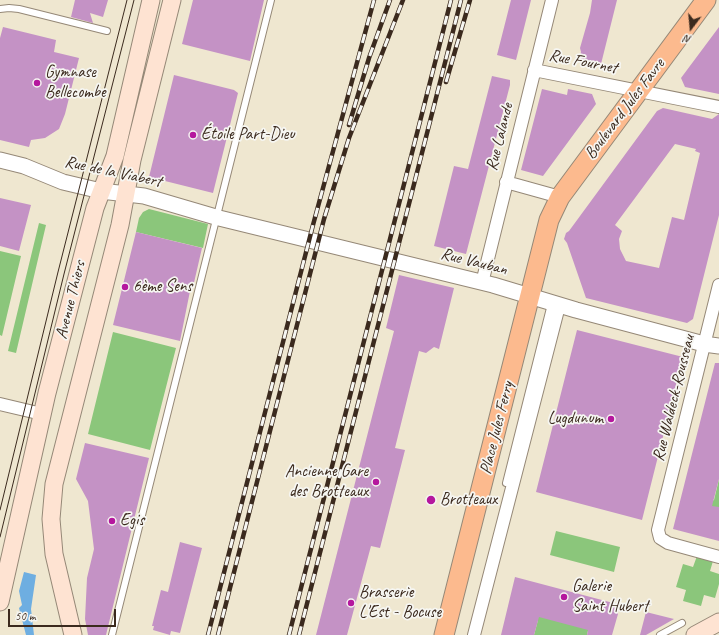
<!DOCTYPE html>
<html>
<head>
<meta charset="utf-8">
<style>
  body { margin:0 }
  #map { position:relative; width:719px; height:635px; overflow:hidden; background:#efe7d0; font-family:Caveat,sans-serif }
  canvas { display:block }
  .north { position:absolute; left:671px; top:8px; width:40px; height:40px; -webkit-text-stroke:3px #f6f6f2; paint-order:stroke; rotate:196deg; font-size:11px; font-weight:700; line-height:16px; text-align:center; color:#3b2a1e }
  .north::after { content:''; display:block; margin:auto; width:14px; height:18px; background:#3b2a1e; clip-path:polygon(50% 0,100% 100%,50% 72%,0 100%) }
  .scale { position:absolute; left:8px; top:609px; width:108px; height:18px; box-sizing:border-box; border:2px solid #3b2a1e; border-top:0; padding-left:5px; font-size:12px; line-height:14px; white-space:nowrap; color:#3b2a1e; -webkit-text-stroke:3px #f6f6f2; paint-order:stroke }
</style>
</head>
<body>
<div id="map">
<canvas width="719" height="635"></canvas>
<div class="north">N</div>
<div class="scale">50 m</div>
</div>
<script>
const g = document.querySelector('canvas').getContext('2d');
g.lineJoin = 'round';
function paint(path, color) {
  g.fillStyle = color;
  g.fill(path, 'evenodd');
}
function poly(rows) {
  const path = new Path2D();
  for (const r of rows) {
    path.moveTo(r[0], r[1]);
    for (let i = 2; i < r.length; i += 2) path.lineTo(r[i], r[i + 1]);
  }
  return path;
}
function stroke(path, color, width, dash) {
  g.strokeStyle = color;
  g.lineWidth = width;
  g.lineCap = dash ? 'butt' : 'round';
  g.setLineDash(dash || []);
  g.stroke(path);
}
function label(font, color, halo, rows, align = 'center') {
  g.font = font + ' Caveat,sans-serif';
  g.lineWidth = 3.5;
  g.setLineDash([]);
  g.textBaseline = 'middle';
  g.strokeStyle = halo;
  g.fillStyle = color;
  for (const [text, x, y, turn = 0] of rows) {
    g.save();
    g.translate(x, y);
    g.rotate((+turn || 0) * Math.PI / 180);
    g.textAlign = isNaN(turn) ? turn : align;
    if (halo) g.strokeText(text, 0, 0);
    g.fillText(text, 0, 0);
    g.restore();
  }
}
paint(poly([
  [149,209,208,224,203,248,136,232,139,218,143,212],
  [39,223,46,225,16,353,8,351],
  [0,251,21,256,2,336,0,335],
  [113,332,176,348,150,450,88,434],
  [719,479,719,507,715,512,707,500,712,501,714,500],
  [556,531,620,547,614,572,550,555],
  [697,556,713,561,710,571,719,574,719,584,715,598,704,595,701,606,683,601,686,590,676,587,683,564,693,567],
  [538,613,589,626,587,635,534,635,538,620]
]), '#8bc67b');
paint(poly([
  [24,572,36,575,31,609,34,635,26,635,19,608,22,605,19,591]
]), '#6eaee1');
paint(poly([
  [75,0,108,0,103,17,90,13,93,23,71,17],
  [193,0,264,0,250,61,182,44],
  [511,0,531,0,516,60,497,55],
  [592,0,617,0,601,64,579,58,581,52,580,48,590,13],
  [3,27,56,40,54,52,79,58,65,114,59,129,45,138,31,140,29,147,0,140,0,38],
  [719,27,719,94,685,87,681,78],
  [174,75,234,90,238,93,213,193,149,177],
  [492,76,510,80,510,85,466,254,434,246,454,166,468,169],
  [542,89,567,95,568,89,592,94,596,104,543,176,521,170],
  [663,108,712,119,719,114,719,215,693,319,687,323,586,298,567,243,564,239,566,233,569,231,657,111],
  [675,144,696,149,695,151,700,153,684,220,672,217,659,268,626,261,620,249,619,239,622,231,615,225],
  [0,198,31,205,19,251,0,246],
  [136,232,202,248,193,287,191,286,180,341,113,325],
  [399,275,454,288,439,349,434,347,426,353,419,351,395,448,405,450,380,548,371,546,347,635,316,635,394,331,386,328],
  [577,330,683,357,642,520,536,492],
  [715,363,719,363,719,479,712,506,719,507,719,541,673,529],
  [85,443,149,458,106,635,88,635,85,619,87,578,94,549,88,501,76,479],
  [180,542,202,548,180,633,171,631,170,635,153,630,154,626,152,626,161,590,168,592],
  [515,577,617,604,618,614,612,635,587,635,588,630,539,617,534,635,501,635],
  [646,612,674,619,646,635,640,635]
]), '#c492c5');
const service = poly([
  [0,9,9,8,19,9,107,31],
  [506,483,551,304],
  [112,635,271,0],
  [660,635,682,623]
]);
const minor = poly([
  [534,70,719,107],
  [506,182,560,197],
  [482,283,552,0],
  [719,285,658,530,660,538,668,543,719,557],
  [0,404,42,414],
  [474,635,559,306]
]);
const tertiary = poly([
  [0,160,24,166,63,182,101,191,144,196,219,218,493,285,576,310,704,344,719,346]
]);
const secondary = poly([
  [0,602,47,393,95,208,115,156,151,0],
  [73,635,54,554,51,519,54,484,120,225,132,160,172,0],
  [695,635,719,622]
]);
const primary = poly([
  [444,635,549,220,560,197,706,0]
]);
stroke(service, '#958877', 8);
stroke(minor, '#958877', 14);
stroke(tertiary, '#958877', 17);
stroke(secondary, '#958877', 19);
stroke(primary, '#958877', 21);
stroke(service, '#fff', 6);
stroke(minor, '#fff', 12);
stroke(tertiary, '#fff', 15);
stroke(secondary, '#fee3d2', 17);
stroke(primary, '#fcba8e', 19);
stroke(poly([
  [0,510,58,272,127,0],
  [0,537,64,274,134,0]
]), '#3b2a1e', 1);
const rail = poly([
  [446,82,470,0],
  [349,125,369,58,390,0],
  [208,635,313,225,374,0],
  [218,635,324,219,349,138,403,0],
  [289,635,451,0],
  [299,635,461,0]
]);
stroke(rail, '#3b2a1e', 4.5);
stroke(rail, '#f6f6f2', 3, [9]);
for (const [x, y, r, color] of [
  [37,83,4,"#b5179e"],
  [193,135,4,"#b5179e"],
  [125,287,4,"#b5179e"],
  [611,419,4,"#b5179e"],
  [376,482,4,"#b5179e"],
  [431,500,5,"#b5179e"],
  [112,521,4,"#b5179e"],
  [564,597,4,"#b5179e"],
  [351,603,4,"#b5179e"]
]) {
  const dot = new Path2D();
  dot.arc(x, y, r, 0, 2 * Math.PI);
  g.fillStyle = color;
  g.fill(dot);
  stroke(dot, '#f6f6f2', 1.5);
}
label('17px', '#3b2a1e', '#f6f6f2', [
  ["Rue Fournet",583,62,11],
  ["Boulevard Jules Favre",625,109,-53],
  ["Rue Lalande",500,137,-76],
  ["Rue de la Viabert",113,172,12],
  ["Rue Vauban",474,262,14],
  ["Avenue Thiers",71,300,-76],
  ["Rue Waldeck-Rousseau",674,398,-76],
  ["Place Jules Ferry",497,428,-76]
]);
label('17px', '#3b2a1e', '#f6f6f2', [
  ["Gymnase",45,73],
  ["Bellecombe",45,93],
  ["Étoile Part-Dieu",201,135],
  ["6ème Sens",133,287],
  ["Lugdunum",603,419,"right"],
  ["Ancienne Gare",368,472,"right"],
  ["des Brotteaux",368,492,"right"],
  ["Brotteaux",440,500],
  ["Egis",120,521],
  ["Galerie",572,587],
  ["Saint Hubert",572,607],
  ["Brasserie",359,593],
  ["L'Est - Bocuse",359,613]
], 'left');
</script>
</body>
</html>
